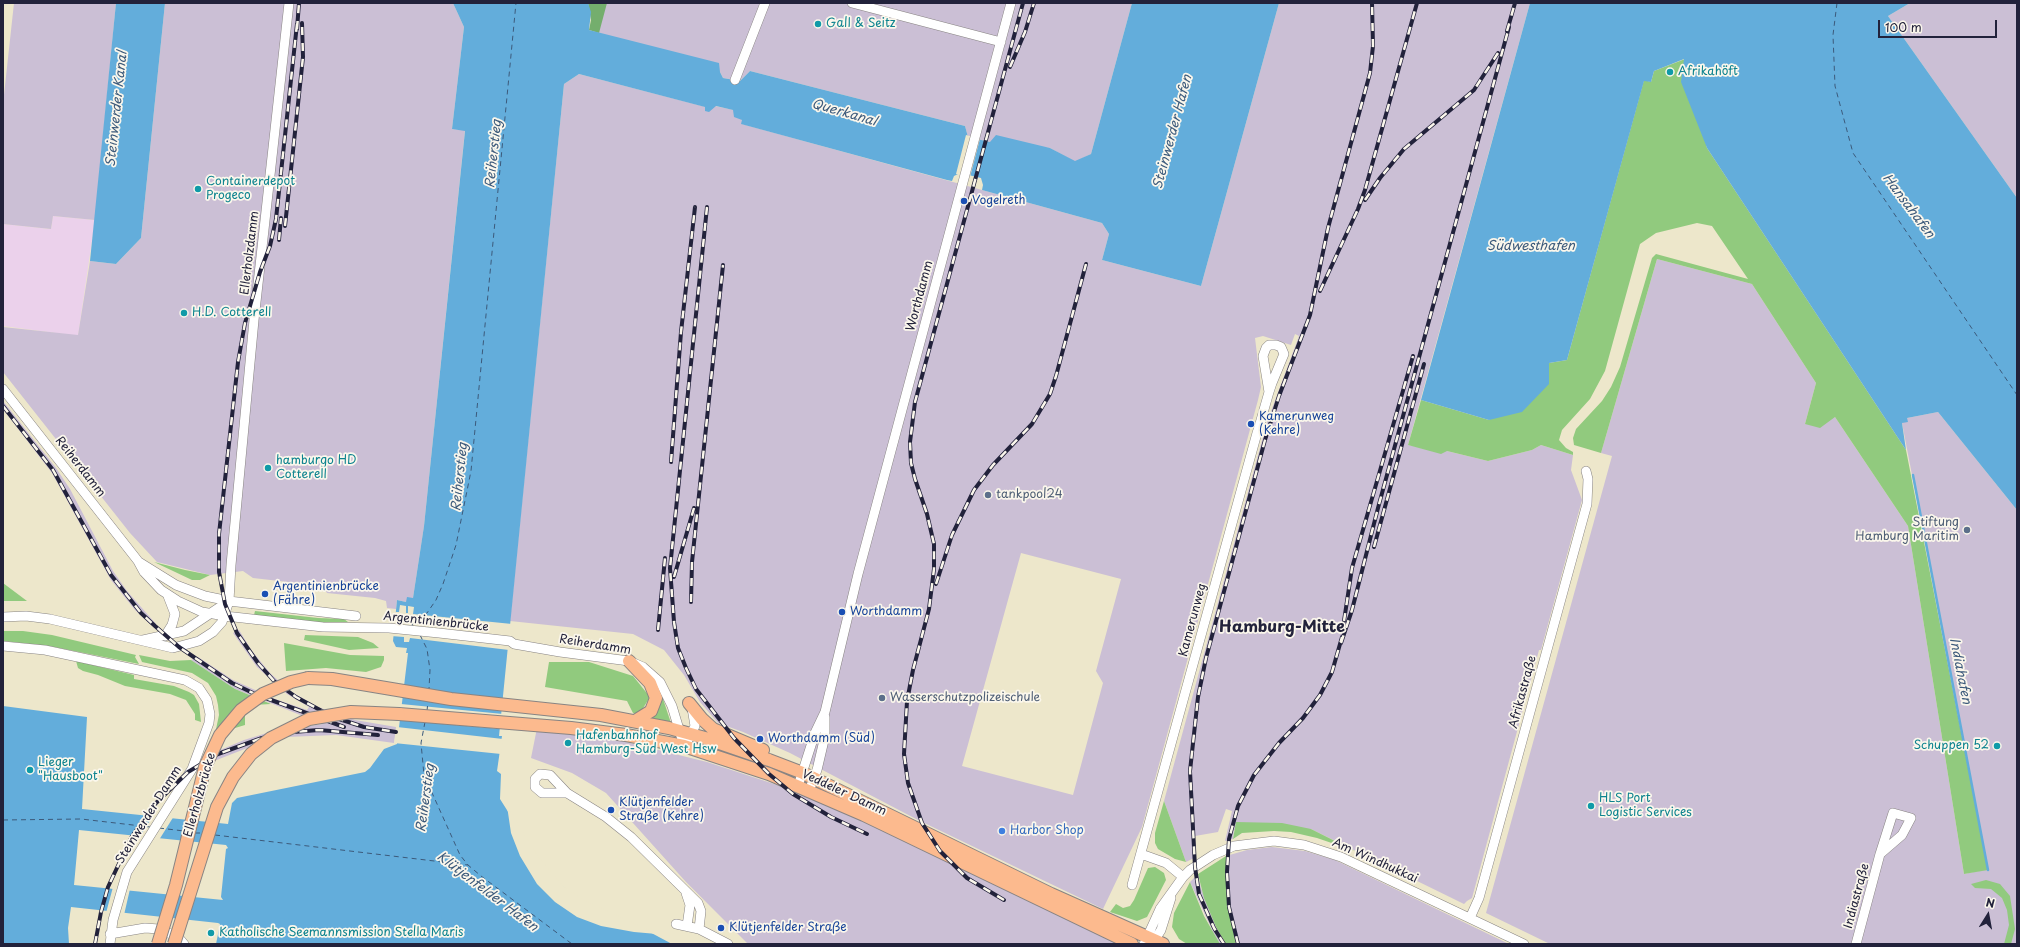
<!DOCTYPE html>
<html>
<head>
<meta charset="utf-8">
<style>
  body { margin:0 }
  #map { position:relative; width:2020px; height:947px; overflow:hidden; background:#ede7cb; font-family:"Playpen Sans",sans-serif }
  canvas { display:block }
  .frame { position:absolute; inset:0; border:4px solid #22223b; pointer-events:none }
  .north { position:absolute; left:1968px; top:895px; width:40px; height:40px; -webkit-text-stroke:3px #fbf7ec; paint-order:stroke; rotate:11deg; font-size:11px; font-weight:700; line-height:16px; text-align:center; color:#22223b }
  .north::after { content:''; display:block; margin:auto; width:14px; height:18px; background:#22223b; clip-path:polygon(50% 0,100% 100%,50% 72%,0 100%) }
  .scale { position:absolute; left:1878px; top:20px; width:119px; height:18px; box-sizing:border-box; border:2px solid #22223b; border-top:0; padding-left:5px; font-size:12px; line-height:14px; white-space:nowrap; color:#22223b; -webkit-text-stroke:3px #fbf7ec; paint-order:stroke }
</style>
</head>
<body>
<div id="map">
<canvas width="2020" height="947"></canvas>
<div class="frame"></div>
<div class="north">N</div>
<div class="scale">100 m</div>
</div>
<script>
const g = document.querySelector('canvas').getContext('2d');
g.lineJoin = 'round';
function paint(path, color) {
  g.fillStyle = color;
  g.fill(path, 'evenodd');
}
function poly(rows) {
  const path = new Path2D();
  for (const r of rows) {
    path.moveTo(r[0], r[1]);
    for (let i = 2; i < r.length; i += 2) path.lineTo(r[i], r[i + 1]);
  }
  return path;
}
function stroke(path, color, width, dash) {
  g.strokeStyle = color;
  g.lineWidth = width;
  g.lineCap = dash ? 'butt' : 'round';
  g.setLineDash(dash || []);
  g.stroke(path);
}
function label(font, color, halo, rows, align = 'center') {
  g.font = font + ' "Playpen Sans",sans-serif';
  g.lineWidth = 3.5;
  g.setLineDash([]);
  g.textBaseline = 'middle';
  g.strokeStyle = halo;
  g.fillStyle = color;
  for (const [text, x, y, turn = 0] of rows) {
    g.save();
    g.translate(x, y);
    g.rotate((+turn || 0) * Math.PI / 180);
    g.textAlign = isNaN(turn) ? turn : align;
    if (halo) g.strokeText(text, 0, 0);
    g.fillText(text, 0, 0);
    g.restore();
  }
}
paint(poly([
  [53,216,95,220,78,336,3,326,3,224,51,229]
]), '#ebd1eb');
paint(poly([
  [14,3,116,3,95,220,53,216,51,229,3,224,3,104],
  [165,3,453,3,464,27,452,129,465,130,424,526,413,598,406,602,397,600,396,609,387,608,386,601,375,598,327,593,323,586,253,578,243,571,210,575,157,562,130,533,3,372,3,327,78,335,90,261,116,264,141,238],
  [588,3,1132,3,1091,154,1075,162,1050,148,990,142,968,137,965,126,750,71,740,81,723,78,720,72,594,33],
  [1279,3,1530,3,1408,445,1447,451,1488,461,1532,450,1541,445,1573,455,1571,470,1582,500,1541,650,1539,650,1472,898,1467,901,1464,904,1311,829,1234,830,1233,839,1225,841,1232,811,1226,809,1218,832,1195,836,1196,857,1186,862,1164,801,1267,422,1299,336,1295,334,1291,345,1263,336,1255,338,1261,387,1258,400,1142,827,1103,909,918,820,790,753,743,732,718,723,700,702,684,675,664,650,633,634,510,621,564,84,579,74,706,107,715,106,734,110,742,120,742,124,1102,223,1109,234,1102,260,1201,286],
  [1021,553,1121,579,1096,671,1103,683,1073,795,962,766],
  [1910,3,2017,3,2017,198,1888,16],
  [1657,259,1752,284,1816,383,1805,424,1835,417,1908,526,1964,874,1988,869,1902,423,1907,418,1938,412,2017,510,2017,944,1550,944,1486,913,1612,456,1601,453],
  [3,401,56,468,70,489,113,571,127,591,156,624,151,625,135,610,111,580,52,473,3,409],
  [239,630,252,651,270,673,290,691,318,707,337,714,355,720,396,727,394,743,336,735,286,737,260,743,209,763,206,756,244,740,270,732,323,724,235,689,191,660,198,657,233,680,275,699,307,710,309,707,287,694,257,667,233,633],
  [537,728,622,741,707,762,817,798,1120,944,748,944,686,882,606,793,572,773,531,758],
  [1272,847,1305,851,1335,860,1509,944,1236,944,1227,901,1226,856,1247,850],
  [1198,874,1201,888,1216,927,1226,944,1220,944,1213,932,1190,882]
]), '#cbbfd5');
paint(poly([
  [1685,59,1707,148,1906,450,1988,870,1964,874,1908,526,1835,417,1820,428,1805,424,1816,383,1752,284,1657,259,1601,453,1574,445,1573,438,1576,429,1602,401,1611,387,1620,367,1652,258,1656,254,1748,279,1712,226,1697,223,1656,233,1640,244,1605,371,1590,399,1562,430,1559,440,1566,448,1573,452,1573,455,1541,445,1532,450,1488,461,1447,451,1441,454,1408,445,1421,400,1489,420,1549,363,1567,360,1644,80,1651,82,1654,71],
  [154,562,185,570,210,575,200,580,192,580],
  [3,583,27,601,3,601],
  [255,611,318,618,344,619,348,622,318,622,254,615],
  [3,631,23,631,52,635,136,655,135,657,139,664,49,646,3,641],
  [305,635,358,637,373,643,379,648,349,650,304,640],
  [284,643,350,655,384,656,384,660,381,667,366,672,326,668,286,671],
  [139,655,170,661,191,660,235,689,271,704,253,705,245,714,245,725,215,734,219,715,218,705,216,696,208,683,192,673,142,662],
  [76,661,134,675,134,679,174,686,189,692,194,695,199,704,201,722,195,720,195,714,186,700,170,694,125,686,98,675,83,671,78,668],
  [549,662,589,662,633,676,650,697,640,713,633,713,627,701,545,687],
  [658,690,661,693,671,723,650,718],
  [1164,801,1186,862,1175,859,1158,849,1155,843,1155,833],
  [1236,822,1282,823,1311,829,1355,851,1317,838,1291,832,1274,831,1242,833,1233,839],
  [1226,856,1227,901,1236,944,1226,944,1216,927,1204,898,1198,874],
  [1155,867,1164,873,1166,880,1147,917,1137,921,1110,912,1116,904,1123,908,1130,906,1134,900,1148,868],
  [1986,880,2000,884,2010,896,2015,929,2011,944,2004,944,2009,925,2007,910,2002,898,1991,889,1975,888,1971,884],
  [1190,882,1204,916,1220,944,1187,944,1179,939,1172,927,1174,913]
]), '#91ca7e');
paint(poly([
  [588,3,607,3,599,33,589,30,591,20]
]), '#74ae6d');
paint(poly([
  [116,3,165,3,141,238,116,264,90,261],
  [453,3,588,3,591,12,589,30,719,63,720,72,723,78,740,81,750,71,965,126,968,137,990,142,996,135,1050,148,1075,161,1091,154,1132,3,1279,3,1201,286,1102,260,1109,234,1102,223,982,190,983,185,981,178,960,173,954,176,952,181,947,180,741,124,742,120,734,117,733,110,716,106,709,112,705,111,705,107,579,74,564,84,499,736,502,736,497,771,501,774,500,799,536,856,557,882,580,900,644,929,672,944,216,944,220,924,218,923,71,907,68,928,69,944,3,944,3,706,87,717,82,809,228,824,232,803,237,798,365,772,370,768,384,749,397,744,408,653,406,653,407,648,396,647,393,641,397,600,406,602,407,597,413,598,424,526,465,131,452,129,464,27],
  [79,830,226,845,228,848,226,849,221,897,223,900,74,885],
  [1530,3,1910,3,1888,16,2017,198,2017,510,1938,412,1907,418,1908,422,1902,423,1906,450,1707,148,1681,82,1684,59,1654,71,1651,82,1644,81,1567,360,1549,363,1549,384,1522,412,1489,420,1421,400]
]), '#63addb');
paint(poly([
  [966,135,980,139,970,177,956,174],
  [400,605,406,606,406,613,408,613,408,606,414,607,413,614,512,624,509,650,410,638,409,642,404,642,404,637,391,636,394,612,399,612],
  [401,704,503,714,501,729,398,720],
  [397,727,503,739,501,754,394,743],
  [507,806,537,855,563,886,582,899,657,934,634,932,601,926,577,917,555,902,537,884,520,856,511,833],
  [154,814,174,816,159,840,139,838],
  [113,887,130,889,124,915,106,913]
]), '#ede7cb');
stroke(poly([
  [1913,475,1988,870]
]), '#63addb', 2.5);
stroke(poly([
  [1837,3,1833,35,1835,86,1853,153,2017,395],
  [413,626,412,624,427,613,436,600,443,584,456,545,471,471,516,3],
  [420,635,427,649,430,670,429,689],
  [427,711,428,701],
  [425,722,421,743,424,775,460,855,468,865,481,876,572,944],
  [3,820,81,819,150,827],
  [159,828,184,831],
  [195,833,202,833],
  [215,835,468,865]
]), '#3c5a7b', 1, [5, 4]);
const minor = poly([
  [852,3,1001,42],
  [735,80,765,3],
  [3,389,138,561,144,572,161,590,178,601,202,612,225,616,323,627,389,628,439,633,510,641,514,644,560,652,629,661,643,667,660,682,672,706,684,746],
  [139,562,176,585,205,596,229,601,356,616],
  [3,617,26,616,50,619,173,648,199,641,213,632,222,622,229,601,231,565,254,320,289,3],
  [165,636,172,625,175,614,168,596],
  [143,640,184,631,229,601],
  [3,646,45,650,185,680,199,688,207,700,210,714,209,723,192,769,127,872,113,920,110,944],
  [688,740,695,726,692,708],
  [798,786,815,733,825,712,858,574,1011,3],
  [809,791,817,770,825,736,825,717],
  [567,793,542,793,535,787,535,779,540,774,550,775,567,793,606,817,631,837,698,903,701,911,699,929],
  [1141,854,1166,863,1183,877],
  [1132,885,1257,433,1259,427,1269,392,1272,383,1284,354,1281,347,1276,345,1269,345,1266,348,1263,356,1269,392],
  [686,893,690,905,687,926],
  [1470,918,1479,898,1587,504,1588,479,1586,471],
  [676,924,699,929,728,944],
  [110,934,145,928,159,929,178,937,184,944],
  [1144,944,1160,909,1183,877,1190,870,1213,855,1234,846,1274,841,1304,845,1341,857,1524,944],
  [1152,944,1161,930,1171,898],
  [1856,944,1880,854,1893,813,1911,818,1902,835,1880,854]
]);
const major = poly([
  [629,661,650,683,656,698,651,711,635,721],
  [308,678,332,679,451,699,601,715,669,728,705,738,769,760,803,773,1051,894,1163,944],
  [689,703,702,719,713,729,763,750],
  [399,714,571,728,626,735,684,746,769,774,864,815,1132,944]
]);
stroke(minor, '#888483', 10);
stroke(major, '#888483', 14);
stroke(minor, '#fff', 9);
stroke(major, '#fcba8e', 12);
const rail = poly([
  [297,24,276,219,270,246,260,272,245,323,238,362,219,534,219,572,225,604,237,633,258,663,274,681,296,697,333,717,364,727,396,732],
  [297,29,299,3],
  [1507,31,1515,3],
  [1010,67,1025,32,1034,3],
  [1365,200,1380,178,1404,149,1474,90,1498,53],
  [707,207,670,568,674,622,678,648,686,668,696,689,734,738,769,774,793,794,831,817,867,834],
  [285,226,303,57,302,23],
  [279,240,281,218],
  [1320,291,1358,209,1365,190,1417,3],
  [3,406,53,470,111,575,141,613,155,626,179,647,232,683,255,694,344,727],
  [671,462,681,332,695,207],
  [1374,547,1424,364],
  [674,577,694,508],
  [936,584,952,535,974,490,993,465,1032,424,1050,394,1056,376,1086,264],
  [691,602,692,562,723,265],
  [1344,621,1352,568,1413,356],
  [658,630,665,558],
  [1341,643,1352,610,1378,508,1509,27],
  [1004,900,967,878,940,851,922,823,908,783,904,754,907,701,913,670,929,609,934,569,934,544,927,514,915,479,911,463,910,442,915,402,1023,3],
  [95,944,101,912,108,887,131,838,155,804,188,772,218,754,262,738,293,732,319,730,378,735],
  [1224,944,1214,928,1199,894,1195,867,1190,771,1198,697,1206,658,1265,440,1279,396,1310,315,1328,228,1370,73,1373,46,1372,3],
  [1238,944,1229,907,1227,872,1229,839,1238,806,1254,775,1279,743,1303,718,1320,695,1332,672,1342,637]
]);
stroke(rail, '#22223b', 4);
stroke(rail, '#fbf7ec', 2.5, [8]);
const majorBridge = poly([
  [158,944,176,885,205,767,220,735,241,710,263,694,291,682,308,678],
  [174,944,217,807,233,777,251,754,271,738,309,719,351,712,399,714]
]);
stroke(majorBridge, '#888483', 14, []);
stroke(majorBridge, '#fcba8e', 12);
for (const [x, y, r, color] of [
  [818,24,4,"#0f9aa8"],
  [1670,72,4,"#0f9aa8"],
  [198,189,4,"#0f9aa8"],
  [964,201,4,"#1a4fb4"],
  [184,313,4,"#0f9aa8"],
  [1251,424,4,"#1a4fb4"],
  [268,468,4,"#0f9aa8"],
  [988,495,4,"#5c6f8a"],
  [1967,530,4,"#5c6f8a"],
  [265,594,4,"#1a4fb4"],
  [842,612,4,"#1a4fb4"],
  [882,698,4,"#5c6f8a"],
  [760,739,4,"#1a4fb4"],
  [568,743,4,"#0f9aa8"],
  [1997,746,4,"#0f9aa8"],
  [30,770,4,"#0f9aa8"],
  [1591,806,4,"#0f9aa8"],
  [611,810,4,"#1a4fb4"],
  [1002,831,4,"#3f7fe0"],
  [721,928,4,"#1a4fb4"],
  [211,933,4,"#0f9aa8"]
]) {
  const dot = new Path2D();
  dot.arc(x, y, r, 0, 2 * Math.PI);
  g.fillStyle = color;
  g.fill(dot);
  stroke(dot, '#fbf7ec', 1.5);
}
label('12px', '#0d838f', '#fbf7ec', [
  ["Gall & Seitz",826,24],
  ["Afrikahöft",1678,72],
  ["Containerdepot",206,182],
  ["Progeco",206,196],
  ["H.D. Cotterell",192,313],
  ["hamburgo HD",276,461],
  ["Cotterell",276,475],
  ["Hafenbahnhof",576,736],
  ["Hamburg-Süd West Hsw",576,750],
  ["Schuppen 52",1989,746,"right"],
  ["Lieger",38,763],
  ["\"Hausboot\"",38,777],
  ["HLS Port",1599,799],
  ["Logistic Services",1599,813],
  ["Katholische Seemannsmission Stella Maris",219,933]
], 'left');
label('12px', '#164399', '#fbf7ec', [
  ["Vogelreth",972,201],
  ["Kamerunweg",1259,417],
  ["(Kehre)",1259,431],
  ["Argentinienbrücke",273,587],
  ["(Fähre)",273,601],
  ["Worthdamm",850,612],
  ["Worthdamm (Süd)",768,739],
  ["Klütjenfelder",619,803],
  ["Straße (Kehre)",619,817],
  ["Klütjenfelder Straße",729,928]
], 'left');
label('12px', '#22223b', '#fbf7ec', [
  ["Ellerholzdamm",250,253,-83],
  ["Worthdamm",920,296,-75],
  ["Reiherdamm",80,467,52],
  ["Kamerunweg",1193,620,-75],
  ["Argentinienbrücke",436,622,6],
  ["Reiherdamm",595,645,9],
  ["Afrikastraße",1523,692,-75],
  ["Veddeler Damm",844,793,25],
  ["Ellerholzbrücke",200,795,-74],
  ["Steinwerder Damm",149,815,-58],
  ["Am Windhukkai",1375,861,24],
  ["Indiastraße",1857,896,-75]
]);
label('12px', '#4e5e75', '#fbf7ec', [
  ["tankpool24",996,495],
  ["Stiftung",1959,523,"right"],
  ["Hamburg Maritim",1959,537,"right"],
  ["Wasserschutzpolizeischule",890,698]
], 'left');
label('12px', '#366cbe', '#fbf7ec', [
  ["Harbor Shop",1010,831]
], 'left');
label('italic 13px', '#3c5a7b', '#fbf7ec', [
  ["Steinwerder Kanal",117,109,-84],
  ["Querkanal",844,113,16],
  ["Steinwerder Hafen",1173,132,-75],
  ["Reiherstieg",494,154,-84],
  ["Hansahafen",1908,206,53],
  ["Südwesthafen",1531,246],
  ["Reiherstieg",460,477,-84],
  ["Indiahafen",1960,671,79],
  ["Reiherstieg",426,798,-82],
  ["Klütjenfelder Hafen",487,892,37]
]);
label('bold 16px', '#22223b', '#fbf7ec', [
  ["Hamburg-Mitte",1282,628]
]);
</script>
</body>
</html>
